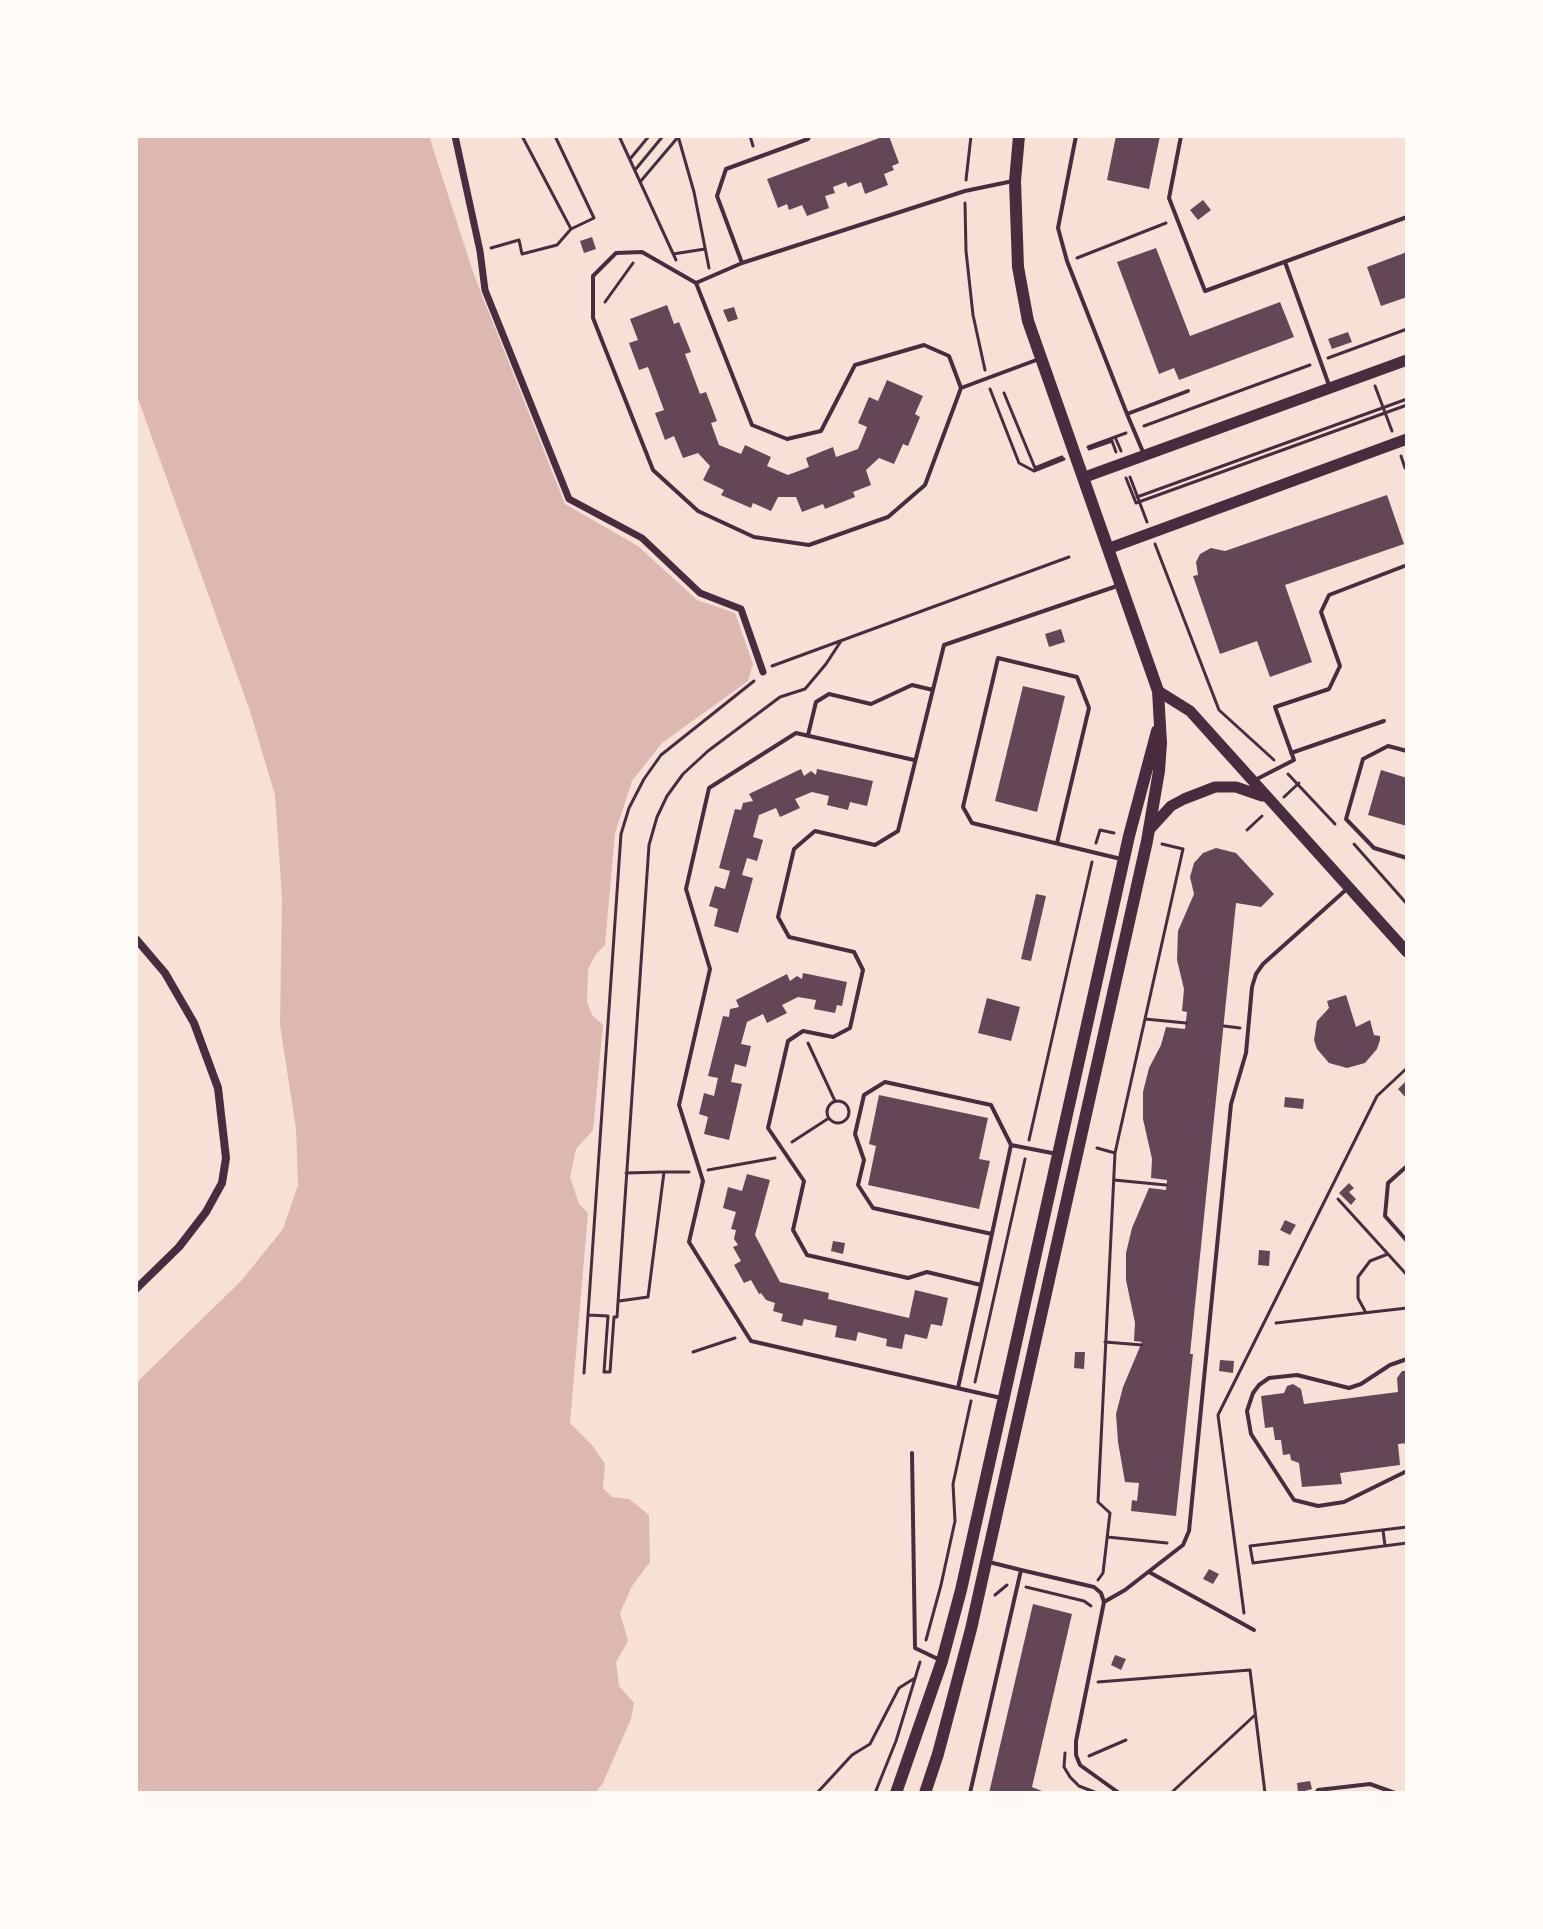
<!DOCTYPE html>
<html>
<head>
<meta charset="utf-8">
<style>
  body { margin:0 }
  #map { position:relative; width:1543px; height:1929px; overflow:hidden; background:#f7e1d7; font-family:"IBM Plex Sans",sans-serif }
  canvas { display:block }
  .frame { position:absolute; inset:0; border:138px solid #fffaf5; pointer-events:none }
</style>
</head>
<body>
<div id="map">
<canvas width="1543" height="1929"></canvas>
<div class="frame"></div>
</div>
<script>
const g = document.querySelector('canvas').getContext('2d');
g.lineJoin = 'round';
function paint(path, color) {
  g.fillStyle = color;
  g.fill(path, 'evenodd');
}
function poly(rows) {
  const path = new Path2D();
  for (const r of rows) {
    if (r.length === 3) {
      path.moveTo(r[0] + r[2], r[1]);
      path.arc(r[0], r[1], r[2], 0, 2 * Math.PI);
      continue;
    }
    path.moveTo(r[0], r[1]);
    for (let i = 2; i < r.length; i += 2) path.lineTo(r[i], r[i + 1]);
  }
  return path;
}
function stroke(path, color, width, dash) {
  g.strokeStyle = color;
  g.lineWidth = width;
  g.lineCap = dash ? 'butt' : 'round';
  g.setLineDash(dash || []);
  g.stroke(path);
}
paint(poly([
  [136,136,429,136,474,275,565,504,638,546,697,600,735,613,753,664,748,681,662,743,632,781,615,833,605,945,596,954,588,969,587,1002,592,1015,603,1025,593,1130,576,1149,570,1177,579,1204,588,1213,570,1423,592,1445,605,1464,603,1488,612,1497,629,1499,649,1515,650,1562,632,1586,620,1613,628,1641,616,1662,619,1686,634,1703,631,1719,613,1760,603,1783,595,1793,136,1793,136,1383,241,1281,283,1229,298,1185,296,1129,280,1025,282,898,275,795,249,708,136,393]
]), '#dcb8b0');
paint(poly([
  [885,136,889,136,899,163,892,166,894,170,884,174,888,185,865,194,861,182,848,187,846,182,833,187,835,193,825,196,829,208,807,216,802,205,789,210,787,204,778,208,767,179],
  [1116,136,1160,136,1149,189,1107,180],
  [1203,200,1211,210,1198,220,1190,210],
  [592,237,596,249,584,253,580,241],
  [1156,248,1190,336,1280,302,1294,337,1179,380,1174,368,1159,374,1117,262],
  [1407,252,1407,297,1381,306,1367,267],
  [667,305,674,324,679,322,691,352,685,354,700,394,706,392,717,421,711,423,719,445,741,454,745,445,771,457,767,466,788,475,809,467,806,458,833,447,836,457,858,449,867,427,858,423,869,397,878,401,887,380,923,396,915,414,920,417,908,446,903,444,894,464,879,458,866,470,871,485,853,492,855,497,825,509,823,504,802,512,796,497,778,497,771,511,753,503,751,508,721,495,724,490,703,480,710,466,698,453,683,458,674,436,665,440,655,413,664,410,648,367,639,370,629,343,638,340,630,319],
  [734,307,738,319,728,322,723,310],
  [1348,332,1352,342,1332,349,1328,339],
  [1387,495,1404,544,1285,585,1312,662,1270,677,1257,641,1220,654,1193,576,1198,575,1196,562,1200,554,1211,548,1225,551],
  [1061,629,1065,642,1049,647,1045,634],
  [1023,686,1065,696,1037,812,995,801],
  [801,769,804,776,811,771,816,775,817,769,873,781,867,806,850,802,848,810,827,805,829,796,812,792,795,799,800,808,780,817,776,808,759,815,753,837,763,840,757,861,747,858,742,875,753,878,738,933,714,926,718,909,709,906,715,886,725,889,730,871,719,868,735,809,741,810,743,803,753,801,749,794],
  [1381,770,1407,778,1407,826,1368,815],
  [1216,848,1236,853,1274,894,1261,907,1236,903,1190,1354,1193,1354,1176,1516,1131,1511,1132,1500,1137,1501,1139,1483,1125,1482,1118,1442,1116,1414,1123,1387,1142,1342,1134,1341,1135,1323,1126,1280,1126,1253,1132,1228,1149,1188,1166,1190,1167,1180,1151,1178,1152,1159,1143,1119,1143,1092,1149,1068,1161,1045,1166,1027,1185,1029,1187,1012,1182,1011,1184,989,1177,960,1178,931,1194,894,1190,877,1194,863,1203,853],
  [1036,894,1046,896,1031,961,1021,959],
  [803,973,847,982,842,1006,837,1005,835,1013,814,1009,816,1000,798,997,782,1005,787,1013,767,1023,763,1014,747,1022,741,1044,751,1046,746,1067,735,1064,731,1082,742,1084,729,1140,704,1134,708,1117,699,1114,704,1093,714,1096,718,1078,708,1076,723,1016,729,1017,730,1009,739,1007,736,1000,787,974,790,981,797,976,802,979],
  [1346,995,1356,1027,1370,1020,1374,1035,1380,1036,1380,1040,1377,1049,1365,1063,1347,1068,1329,1063,1317,1049,1314,1040,1317,1021,1329,1008,1327,1001],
  [987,998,1020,1007,1011,1041,978,1033],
  [1407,1080,1407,1099,1398,1089],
  [879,1095,988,1118,979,1159,990,1161,979,1209,868,1185,876,1146,869,1144],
  [1285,1097,1304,1099,1303,1109,1284,1107],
  [747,1174,770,1180,755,1235,780,1282,829,1293,828,1299,909,1318,915,1290,948,1298,942,1326,931,1324,927,1339,905,1334,902,1349,886,1346,887,1339,858,1332,856,1341,835,1337,837,1326,804,1319,802,1326,781,1321,783,1314,773,1311,775,1303,766,1300,761,1293,759,1294,751,1280,744,1283,734,1265,741,1261,733,1247,738,1245,734,1239,736,1230,731,1229,736,1212,723,1208,728,1187,742,1191],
  [1349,1183,1354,1188,1349,1192,1356,1199,1351,1205,1339,1193],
  [1285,1220,1296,1225,1290,1235,1280,1230],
  [833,1241,845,1243,843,1254,831,1251],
  [1259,1250,1270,1251,1269,1266,1258,1265],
  [1075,1352,1085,1352,1084,1369,1074,1368],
  [1220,1360,1234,1361,1233,1373,1219,1371],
  [1402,1371,1407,1371,1407,1443,1398,1444,1400,1465,1340,1473,1342,1484,1302,1487,1299,1463,1291,1460,1290,1454,1283,1455,1281,1440,1275,1440,1273,1427,1265,1428,1261,1396,1284,1393,1287,1386,1293,1384,1301,1389,1304,1404,1398,1392,1397,1378],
  [1209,1569,1219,1574,1213,1584,1203,1579],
  [1033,1604,1072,1614,1032,1787,1047,1793,989,1793],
  [1115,1655,1126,1659,1121,1670,1111,1665],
  [1310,1781,1312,1789,1298,1793,1297,1783]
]), '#644757');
stroke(poly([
  [522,136,571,229,594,218,555,136],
  [619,136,676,260],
  [678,136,694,192,709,268],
  [750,136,753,146],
  [630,159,649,136],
  [635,170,663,136],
  [966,180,971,136],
  [640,182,679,136],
  [965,203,966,251,973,315,985,370],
  [491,248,519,240,522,254,557,245,571,229],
  [673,254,705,249],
  [1077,258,1166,223],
  [605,302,633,263],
  [1328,358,1407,329],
  [1375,386,1392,431],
  [990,389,1019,463,1034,471,1064,459],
  [1004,393,1035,468,1062,457],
  [1144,426,1310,365],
  [1115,437,1121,451],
  [1088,447,1126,433],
  [1089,449,1112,441,1116,452],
  [1401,456,1405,468],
  [1130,477,1147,522],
  [1126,478,1136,503,1407,405],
  [1137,497,1407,399],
  [1155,544,1219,710,1274,760],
  [772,666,1069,557],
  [1288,774,1335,824],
  [1284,797,1299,783],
  [1247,830,1262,816],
  [1096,843,1100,830,1114,833],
  [1354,844,1407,904],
  [1145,1019,1186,1023],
  [1224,1026,1240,1028],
  [808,1043,835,1101],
  [838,1112,11],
  [1029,1140,1092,862],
  [792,1142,829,1118],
  [1097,1148,1115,1153],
  [708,1170,775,1158],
  [626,1173,662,1172],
  [1114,1180,1166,1185],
  [1338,1199,1407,1275],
  [619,1301,648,1297,664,1172,689,1172],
  [1365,1311,1358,1298,1358,1277,1370,1261,1388,1254],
  [588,1315,608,1316,604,1372,610,1372,614,1317,617,1317,649,845,657,817,667,796,683,774,708,751,780,697,805,689,826,664,841,641],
  [1276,1323,1407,1308],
  [1105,1342,1142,1345],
  [693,1352,735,1338],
  [584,1373,621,834,629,808,644,779,661,755,754,681],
  [975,1382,1025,1159],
  [1407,1527,1250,1546,1253,1563,1407,1543],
  [1383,1530,1385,1546],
  [1107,1537,1167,1543],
  [1098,1580,1103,1573,1110,1513,1098,1502,1115,1153,1183,849,1162,844],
  [1026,1587,1084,1601,1091,1606],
  [995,1595,1007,1585],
  [1244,1613,1218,1415,1377,1096,1407,1068],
  [926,1640,941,1585,955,1521,953,1484,971,1401],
  [1098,1682,1250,1670,1265,1793],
  [1065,1753,1064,1767,1070,1777,1079,1786,1097,1793],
  [1089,1756,1126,1740],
  [817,1793,852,1755,870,1744,899,1688,915,1678],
  [875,1793,896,1741,920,1662],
  [1171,1793,1255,1715]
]), '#4a2c40', 3);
stroke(poly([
  [810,136,808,139,726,169,717,196,742,263,965,191,1013,181],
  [1076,136,1058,228,1067,261,1127,414,1188,391],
  [1181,136,1169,198,1205,291,1407,217],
  [1285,262,1330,388],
  [742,263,696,283,752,425,787,439,821,431,855,365,924,345,949,356,961,388,1039,359],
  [696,283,642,252,616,253,593,276,593,318,653,470,698,511,754,537,809,545,888,517,925,485,961,388],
  [1127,414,1143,452],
  [808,735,816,702,829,694,871,704,912,685,933,690],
  [1407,751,1388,746,1363,759,1346,819,1374,848,1407,858],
  [1291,753,1384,721],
  [914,760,796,733,709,788,686,889,710,969,679,1105,703,1181,689,1242,751,1341,1001,1398],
  [1255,780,1294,760,1275,707,1329,689,1340,666,1321,612,1329,595,1407,565],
  [1057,843,1089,708,1077,677,998,658,963,807,972,823,1121,859],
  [1407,1166,1388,1183,1385,1216,1407,1241],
  [992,1234,873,1208,858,1185,864,1160,855,1134,864,1095,885,1082,991,1105,1011,1145],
  [981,1285,1011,1145,1057,1154],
  [1407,1359,1390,1365,1361,1384,1349,1388,1297,1375,1269,1378,1259,1385,1253,1393,1247,1411,1251,1434,1294,1500,1318,1506,1344,1502,1407,1471],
  [958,1388,981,1285,927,1272,908,1278,807,1255,793,1230,804,1181,768,1128,788,1041,803,1031,833,1037,850,1028,863,970,854,952,789,937,778,917,794,849,815,831,875,845,898,831,944,645,1120,585],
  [912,1453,915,1648,940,1660],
  [1021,1570,1094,1587,1101,1593,1104,1602,1076,1741,1076,1755,1080,1765,1119,1793],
  [1149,1572,1254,1630],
  [1104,1602,1125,1590,1183,1545,1189,1531,1231,1104,1246,1053,1252,987,1256,974,1263,964,1348,888],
  [970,1793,1021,1570,989,1562],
  [1316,1793,1318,1790,1370,1784,1395,1793]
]), '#4a2c40', 4);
stroke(poly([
  [455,136,480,251,485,290,569,499,642,538,700,593,741,609,763,672]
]), '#4a2c40', 7);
stroke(poly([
  [136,939,165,973,194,1023,218,1088,226,1158,222,1183,206,1212,179,1247,136,1289]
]), '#4a2c40', 8);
stroke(poly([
  [1085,477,1407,360],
  [1110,548,1407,439],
  [1158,691,1190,711,1407,952],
  [1149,830,1171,806,1184,799,1215,787,1236,787,1262,796]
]), '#4a2c40', 11);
stroke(poly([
  [896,1793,942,1661,961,1590,1129,836,1157,731],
  [925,1793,938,1754,971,1629,1147,841,1159,771,1161,743,1158,691,1028,321,1018,267,1015,181,1019,136]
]), '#4a2c40', 12);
</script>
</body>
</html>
